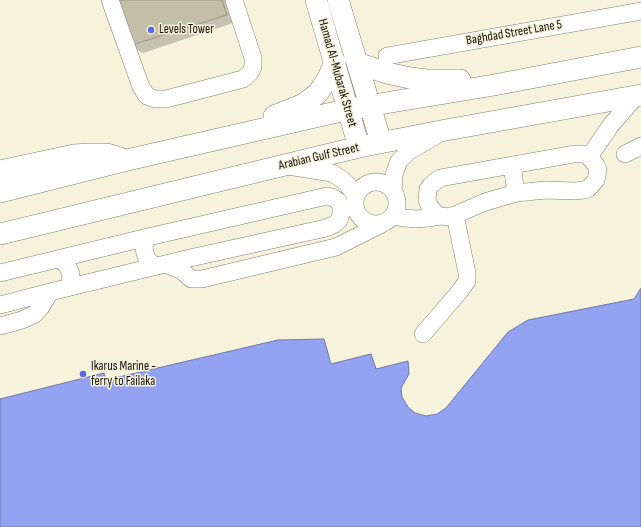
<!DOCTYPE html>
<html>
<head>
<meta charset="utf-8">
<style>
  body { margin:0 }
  canvas { display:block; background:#f6f2db }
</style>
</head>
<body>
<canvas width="641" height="527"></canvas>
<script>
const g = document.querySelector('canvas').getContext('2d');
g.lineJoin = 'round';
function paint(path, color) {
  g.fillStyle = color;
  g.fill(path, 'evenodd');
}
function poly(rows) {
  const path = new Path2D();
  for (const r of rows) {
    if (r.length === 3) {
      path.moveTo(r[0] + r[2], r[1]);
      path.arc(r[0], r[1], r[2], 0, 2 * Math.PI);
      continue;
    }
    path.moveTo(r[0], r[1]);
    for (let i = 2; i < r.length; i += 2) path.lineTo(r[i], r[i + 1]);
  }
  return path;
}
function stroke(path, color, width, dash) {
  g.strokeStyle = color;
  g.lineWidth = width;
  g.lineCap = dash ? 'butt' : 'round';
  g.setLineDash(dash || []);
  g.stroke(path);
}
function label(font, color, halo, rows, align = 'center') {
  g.font = font + ' "Sofia Sans Condensed",sans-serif';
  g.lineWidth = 3;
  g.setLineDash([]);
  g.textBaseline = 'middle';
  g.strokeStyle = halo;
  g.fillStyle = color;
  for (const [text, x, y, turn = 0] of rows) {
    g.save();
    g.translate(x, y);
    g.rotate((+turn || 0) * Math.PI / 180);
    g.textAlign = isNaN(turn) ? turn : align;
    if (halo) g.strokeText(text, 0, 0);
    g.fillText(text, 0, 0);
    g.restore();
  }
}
const water = poly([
  [641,288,641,527,0,527,0,399,104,373,106,380,278,340,324,339,331,364,371,354,376,369,408,361,409,374,401,388,402,397,408,407,415,413,426,416,437,414,446,408,508,332,528,320,634,299,641,288]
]);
paint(water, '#93a3f1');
stroke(water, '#6d78ac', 1);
paint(poly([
  [115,0,232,0,239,21,143,53,130,46]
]), '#0003');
const building = poly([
  [114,0,222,0,227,15,129,46,114,0]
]);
paint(building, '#c2bea8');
stroke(building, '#97947f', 1);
const minor = poly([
  [110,0,141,87,147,96,155,99,166,99,243,79,250,73,253,67,253,58,234,0],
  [387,56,641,11],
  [574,154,585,154,589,157,596,165,598,170,596,180,589,188,584,190,575,191,545,190,516,193,485,202,455,215,450,217,440,216,435,213,429,205,427,200,428,189,431,185,440,178,574,154],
  [625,154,641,146],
  [589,157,611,125,636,96],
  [512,165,516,193],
  [288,166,332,173,343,180,348,185,356,197],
  [376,203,21],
  [393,191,394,175,396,169,399,161,409,151,437,135],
  [393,216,405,218,416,219,428,218,440,216],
  [148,237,145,242,144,248,145,253,147,259,151,263,157,266],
  [59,259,67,265,71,274,70,284,67,288],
  [166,264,182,271,191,279,202,279,336,247,382,224],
  [0,273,148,237,327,196,332,197,338,201,340,205,342,211,339,220,335,224,326,228,190,258,50,292,0,305],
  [0,326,22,320,35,314,41,307,50,292],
  [423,334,460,291,467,281,467,273,455,215]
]);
const major = poly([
  [316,0,359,147],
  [338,0,381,142],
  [357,63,387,73,410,78,427,80,460,80],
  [274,116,304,104,318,93,328,78,335,62],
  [0,171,74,155,90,154,107,154,120,158],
  [0,192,127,160,341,111,397,101,494,85,641,57],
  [0,234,359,147,446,130,641,95]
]);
stroke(minor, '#827f6b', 18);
stroke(major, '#827f6b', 22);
stroke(minor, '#fff', 17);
stroke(major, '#fff', 21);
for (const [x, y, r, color] of [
  [151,30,4,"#5b68df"],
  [83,374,4,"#5b68df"]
]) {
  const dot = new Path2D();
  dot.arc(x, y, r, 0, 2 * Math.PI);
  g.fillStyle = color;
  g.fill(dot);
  stroke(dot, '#f6f2db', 1.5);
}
label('13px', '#13120a', '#f6f2db', [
  ["Levels Tower",159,30],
  ["Ikarus Marine -",91,367],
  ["ferry to Failaka",91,382]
], 'left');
label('13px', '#13120a', '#f6f2db', [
  ["Baghdad Street Lane 5",514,33,-10],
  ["Hamad Al-Mubarak Street",337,73,74],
  ["Arabian Gulf Street",319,157,-13]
]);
</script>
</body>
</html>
